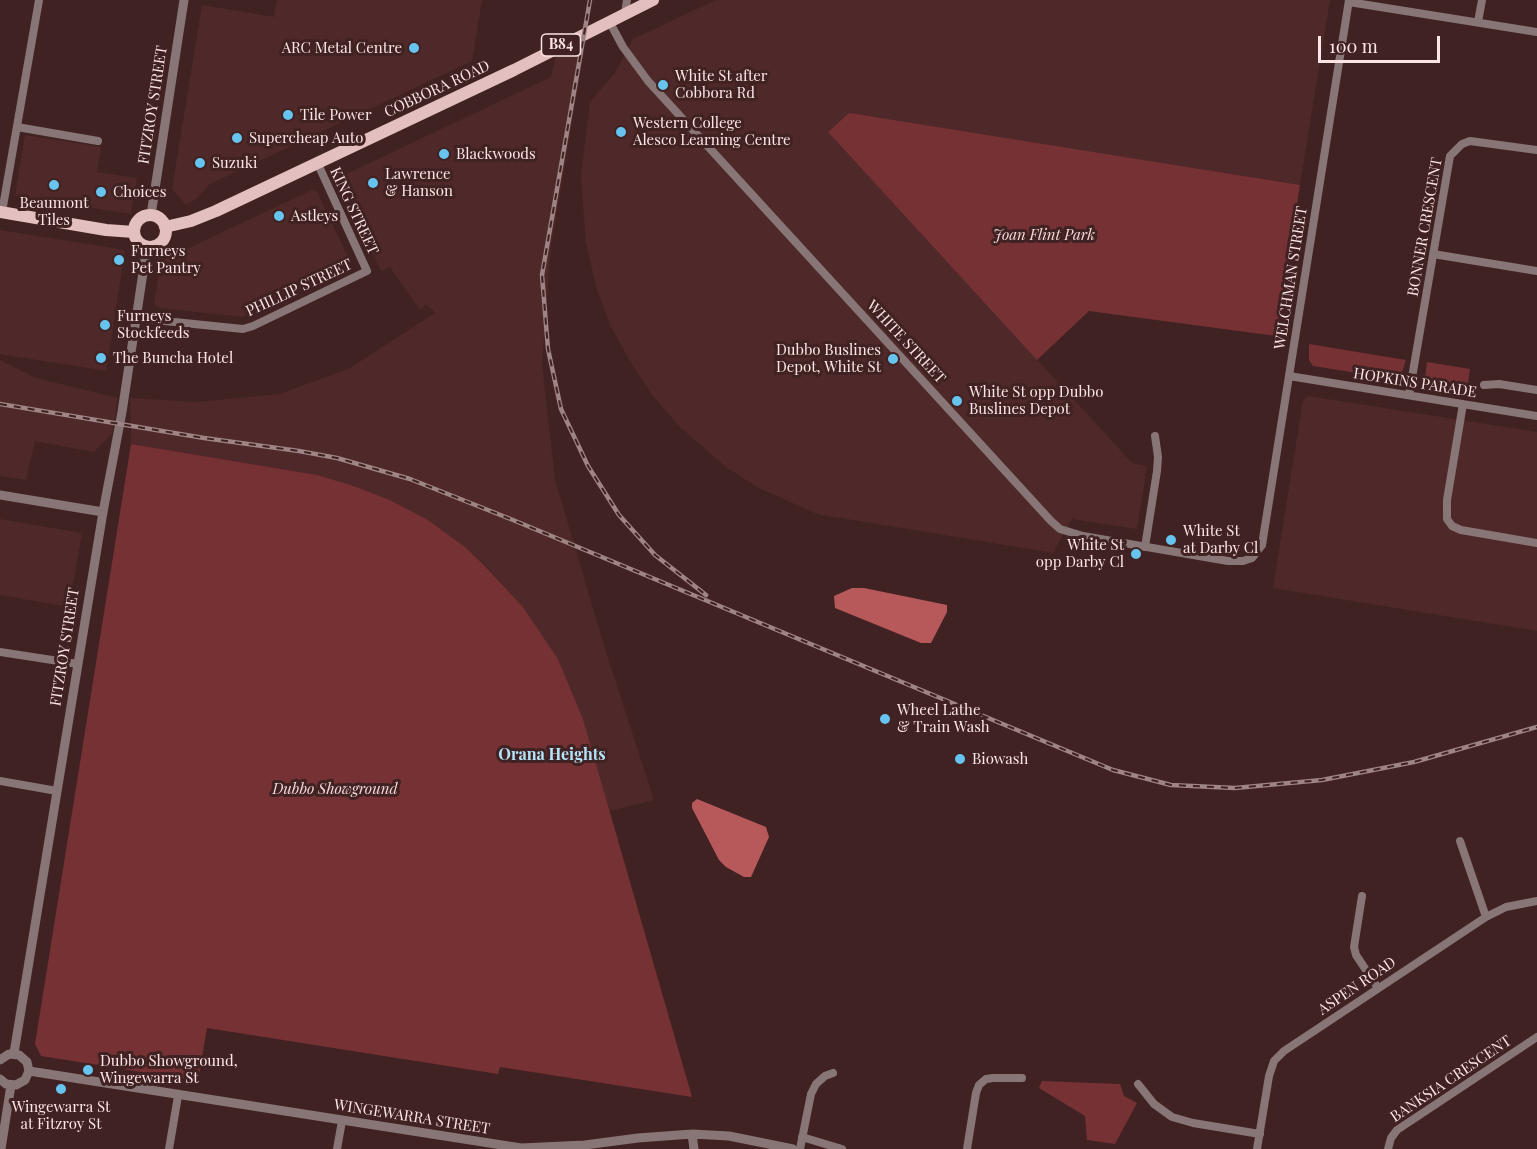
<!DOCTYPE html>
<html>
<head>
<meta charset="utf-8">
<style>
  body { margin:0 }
  #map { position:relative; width:1537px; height:1149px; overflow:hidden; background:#412222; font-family:"Playfair Display",serif }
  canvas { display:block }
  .scale { position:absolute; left:1318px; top:36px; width:122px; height:27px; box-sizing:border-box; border:3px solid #fbe6e5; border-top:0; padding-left:8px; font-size:18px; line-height:21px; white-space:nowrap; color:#fbe6e5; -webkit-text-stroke:4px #412222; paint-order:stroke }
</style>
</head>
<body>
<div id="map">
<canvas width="1537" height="1149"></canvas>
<div class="scale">100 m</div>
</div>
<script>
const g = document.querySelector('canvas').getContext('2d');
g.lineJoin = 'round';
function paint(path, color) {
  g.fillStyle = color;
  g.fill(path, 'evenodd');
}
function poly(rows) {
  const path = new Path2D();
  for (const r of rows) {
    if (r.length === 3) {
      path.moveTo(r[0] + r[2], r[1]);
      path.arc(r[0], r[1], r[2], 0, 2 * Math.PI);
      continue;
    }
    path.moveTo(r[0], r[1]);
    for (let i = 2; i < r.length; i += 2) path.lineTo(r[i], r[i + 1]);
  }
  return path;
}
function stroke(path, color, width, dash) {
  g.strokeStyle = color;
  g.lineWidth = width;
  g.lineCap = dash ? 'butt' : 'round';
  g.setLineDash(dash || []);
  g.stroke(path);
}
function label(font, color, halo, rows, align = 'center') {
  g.font = font + ' "Playfair Display",serif';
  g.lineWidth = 6;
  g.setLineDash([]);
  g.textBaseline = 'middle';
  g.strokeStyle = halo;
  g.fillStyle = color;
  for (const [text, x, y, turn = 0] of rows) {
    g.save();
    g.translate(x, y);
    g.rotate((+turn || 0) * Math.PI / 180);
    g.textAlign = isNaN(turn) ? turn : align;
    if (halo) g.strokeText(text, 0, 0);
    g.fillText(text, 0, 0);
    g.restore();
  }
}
paint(poly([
  [277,0,482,0,472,61,210,184,196,199,186,205,172,189,202,5,274,17],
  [716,0,1330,0,1300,185,849,114,828,132,1132,463,1147,466,1137,529,1072,519,1053,553,817,514,757,487,726,467,680,427,653,396,630,361,610,325,597,290,586,243,581,176,590,102,615,73,633,39],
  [568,52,584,52,551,246,542,364,555,480,605,649,654,800,609,811,583,719,558,659,523,607,484,564,465,547,428,520,390,500,351,485,317,475,131,444,130,398,197,402,280,394,350,368,435,313,426,304,420,310,390,267,381,271,338,179,340,177,551,77,556,56],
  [25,135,101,147,97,172,137,178,131,214,15,196],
  [312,190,317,192,350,261,348,267,242,317,161,308,154,305,161,261],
  [0,230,125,250,106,371,0,354],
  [0,360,36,378,118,398,112,434,94,452,35,441,26,480,0,476],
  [1308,396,1537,432,1537,631,1273,588,1303,400],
  [0,519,82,533,69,607,0,595]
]), '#4f2929');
paint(poly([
  [849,113,1300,185,1276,336,1089,311,1037,360,828,132],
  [1309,344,1406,360,1401,375,1395,379,1313,366,1309,360],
  [1427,362,1470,369,1467,390,1429,384,1425,378],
  [131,444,317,475,351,485,390,500,428,520,465,547,483,564,523,607,558,659,583,719,692,1097,500,1067,498,1074,207,1028,198,1081,41,1056,35,1044],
  [1042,1081,1120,1084,1124,1096,1137,1103,1115,1144,1087,1140,1085,1116,1039,1088]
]), '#763134');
paint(poly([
  [852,588,864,588,947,605,947,612,931,643,921,643,835,608,834,596],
  [697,799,766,827,769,837,751,877,744,877,726,867,719,860,692,808,692,803]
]), '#b7585b');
stroke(poly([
  [1349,2,1537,32],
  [625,13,627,0],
  [609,21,623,47,648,81,1051,521,1060,529,1083,536,1228,561,1243,561,1252,558,1262,545,1349,0],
  [1478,22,1482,0],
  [17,127,98,141],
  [2,212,39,0],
  [1433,254,1537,271],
  [135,318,243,329,253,326,367,271,317,162],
  [1289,376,1537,416],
  [1484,385,1499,384,1537,390],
  [1409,395,1450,156,1462,144,1470,141,1537,150],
  [1463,404,1447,500,1447,519,1452,526,1461,530,1537,543],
  [1145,547,1157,471,1158,457,1155,436],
  [0,652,78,664],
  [0,781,57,791],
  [1460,841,1486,917],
  [1362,896,1354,947,1356,955,1378,988],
  [1138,1084,1154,1104,1172,1117,1193,1123,1260,1134],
  [802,1137,842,1149],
  [169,1149,178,1096],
  [337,1149,342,1121],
  [800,1149,811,1094,816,1084,825,1076,833,1073],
  [967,1149,976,1093,979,1085,986,1079,993,1078,1022,1078],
  [1257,1149,1269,1076,1274,1061,1284,1051,1486,917,1506,907,1537,901],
  [1388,1149,1391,1138,1397,1130,1537,1037]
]), '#877675', 8);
stroke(poly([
  [151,215,184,0],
  [0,495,103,512],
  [14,1053,103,512,122,412,147,246],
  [0,1060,9,1054,19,1055,27,1062,29,1071,25,1080,16,1085,6,1084,0,1079],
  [29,1071,521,1148,585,1145,638,1138,692,1134,729,1136,793,1149],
  [692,1134,694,1149],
  [1,1149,11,1085]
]), '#877675', 9);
stroke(poly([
  [0,212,106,230,134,232],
  [150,231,16],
  [165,227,191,221,216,211,514,70,653,0]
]), '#e3c0bf', 12);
const rail = poly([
  [590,0,542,275,548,349,561,409,588,466,619,515,655,555,706,595],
  [0,404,204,438,299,451,337,458,410,479,513,520,1113,770,1171,785,1235,788,1322,780,1414,762,1537,727]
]);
stroke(rail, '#9e8484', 4.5);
stroke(rail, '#412222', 2, [7]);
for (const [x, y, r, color] of [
  [414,48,6,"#66c4ef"],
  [663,85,6,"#66c4ef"],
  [288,115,6,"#66c4ef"],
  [621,132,6,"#66c4ef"],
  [237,138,6,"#66c4ef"],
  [444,154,6,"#66c4ef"],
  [200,163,6,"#66c4ef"],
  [373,183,6,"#66c4ef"],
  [54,185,6,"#66c4ef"],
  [101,192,6,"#66c4ef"],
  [279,216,6,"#66c4ef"],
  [119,260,6,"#66c4ef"],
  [105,325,6,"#66c4ef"],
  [101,358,6,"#66c4ef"],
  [893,359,6,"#66c4ef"],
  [957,401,6,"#66c4ef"],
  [1171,540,6,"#66c4ef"],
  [1136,554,6,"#66c4ef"],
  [885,719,6,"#66c4ef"],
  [960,759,6,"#66c4ef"],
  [88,1070,6,"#66c4ef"],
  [61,1089,6,"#66c4ef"]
]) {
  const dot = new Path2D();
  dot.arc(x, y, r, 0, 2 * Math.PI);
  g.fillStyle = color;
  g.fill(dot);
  stroke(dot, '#412222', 2);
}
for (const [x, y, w] of [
  [561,45,39]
]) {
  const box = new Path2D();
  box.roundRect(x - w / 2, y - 11, w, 22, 4.5);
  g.fillStyle = '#412222';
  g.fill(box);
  stroke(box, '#fbe6e5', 1.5);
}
label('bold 14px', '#fbe6e5', null, [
  ["B84",561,45]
]);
label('15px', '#fbe6e5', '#412222', [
  ["ARC Metal Centre",402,48,"right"],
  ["White St after",675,76],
  ["Cobbora Rd",675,93],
  ["Tile Power",300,115],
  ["Western College",633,123],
  ["Alesco Learning Centre",633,140],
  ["Supercheap Auto",249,138],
  ["Blackwoods",456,154],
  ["Suzuki",212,163],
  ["Lawrence",385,174],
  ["& Hanson",385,191],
  ["Choices",113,192],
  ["Beaumont",54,203,"center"],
  ["Tiles",54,220,"center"],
  ["Astleys",291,216],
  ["Furneys",131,251],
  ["Pet Pantry",131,268],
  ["Furneys",117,316],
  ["Stockfeeds",117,333],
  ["Dubbo Buslines",881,350,"right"],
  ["Depot, White St",881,367,"right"],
  ["The Buncha Hotel",113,358],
  ["White St opp Dubbo",969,392],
  ["Buslines Depot",969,409],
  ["White St",1183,531],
  ["at Darby Cl",1183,548],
  ["White St",1124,545,"right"],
  ["opp Darby Cl",1124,562,"right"],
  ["Wheel Lathe",897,710],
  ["& Train Wash",897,727],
  ["Biowash",972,759],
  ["Dubbo Showground,",100,1061],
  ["Wingewarra St",100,1078],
  ["Wingewarra St",61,1107,"center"],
  ["at Fitzroy St",61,1124,"center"]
], 'left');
label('15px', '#fbe6e5', '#412222', [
  ["COBBORA ROAD",437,89,-25],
  ["FITZROY STREET",153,105,-81],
  ["KING STREET",354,211,65],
  ["BONNER CRESCENT",1425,227,-80],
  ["WELCHMAN STREET",1291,278,-81],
  ["PHILLIP STREET",299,288,-25],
  ["WHITE STREET",906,342,47],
  ["HOPKINS PARADE",1415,383,9],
  ["FITZROY STREET",65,647,-81],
  ["ASPEN ROAD",1357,986,-34],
  ["BANKSIA CRESCENT",1451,1079,-34],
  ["WINGEWARRA STREET",412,1117,9]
]);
label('italic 15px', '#f4d9d8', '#412222', [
  ["Joan Flint Park",1044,235],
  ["Dubbo Showground",335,789]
]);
label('bold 16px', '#b4e4fc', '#412222', [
  ["Orana Heights",552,755]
]);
</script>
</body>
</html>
